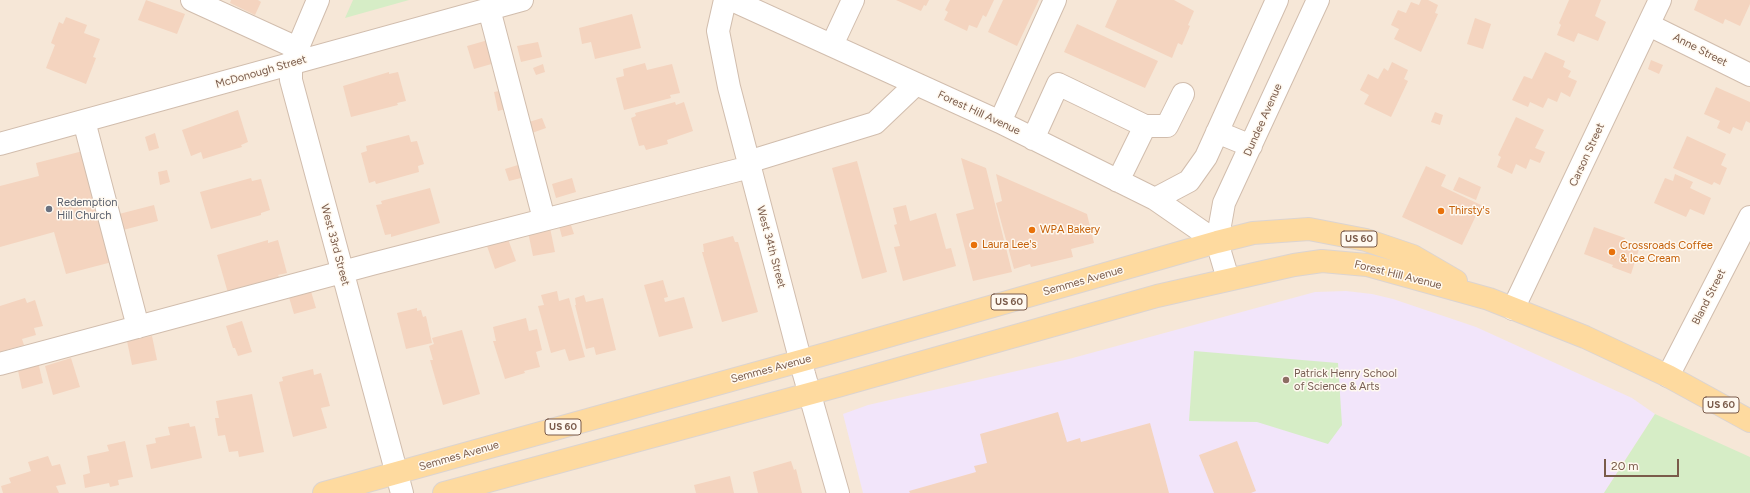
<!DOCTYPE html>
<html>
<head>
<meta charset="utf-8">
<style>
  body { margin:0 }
  #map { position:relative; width:1750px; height:493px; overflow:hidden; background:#fdf5e9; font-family:Figtree,sans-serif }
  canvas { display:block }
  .scale { position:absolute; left:1604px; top:459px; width:75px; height:18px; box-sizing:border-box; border:2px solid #7a5b4a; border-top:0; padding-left:5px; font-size:12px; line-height:14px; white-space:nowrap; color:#7a5b4a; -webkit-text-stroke:3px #fff9f0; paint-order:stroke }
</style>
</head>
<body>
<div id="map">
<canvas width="1750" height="493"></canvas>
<div class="scale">20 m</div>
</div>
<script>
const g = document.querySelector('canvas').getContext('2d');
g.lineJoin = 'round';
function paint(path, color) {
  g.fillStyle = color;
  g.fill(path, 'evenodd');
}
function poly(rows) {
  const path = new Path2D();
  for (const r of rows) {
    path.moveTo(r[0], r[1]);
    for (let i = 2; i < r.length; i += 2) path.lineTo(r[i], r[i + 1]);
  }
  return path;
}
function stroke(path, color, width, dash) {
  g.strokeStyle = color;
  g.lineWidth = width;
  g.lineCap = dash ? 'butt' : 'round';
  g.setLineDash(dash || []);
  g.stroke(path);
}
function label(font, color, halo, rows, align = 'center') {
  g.font = font + ' Figtree,sans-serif';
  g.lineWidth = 3;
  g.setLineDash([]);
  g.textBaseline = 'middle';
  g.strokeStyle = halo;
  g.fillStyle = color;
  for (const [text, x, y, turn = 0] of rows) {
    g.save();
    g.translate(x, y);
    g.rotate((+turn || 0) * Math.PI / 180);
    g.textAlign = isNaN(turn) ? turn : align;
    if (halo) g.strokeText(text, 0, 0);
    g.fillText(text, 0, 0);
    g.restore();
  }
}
paint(poly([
  [0,0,1750,0,1750,493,0,493]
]), '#f6e7d7');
paint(poly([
  [1346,291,1372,294,1393,299,1476,327,1632,398,1655,414,1604,493,863,493,843,414,868,405,1069,359,1315,292]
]), '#f2e5fa');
paint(poly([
  [353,0,409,0,345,18],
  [1194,351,1338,363,1342,425,1328,444,1257,422,1189,421],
  [1655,414,1750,457,1750,493,1604,493]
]), '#d6edc6');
paint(poly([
  [146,0,185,14,177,34,138,20],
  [231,0,258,0,261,2,255,15,230,3],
  [896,0,929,0,926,6,924,5,921,11],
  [950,0,994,0,986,17,983,15,977,28,969,25,967,31,944,20,948,12,945,10],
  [1003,0,1039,0,1017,46,988,32],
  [1117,0,1174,0,1194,11,1188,25,1190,26,1182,45,1178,43,1172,58,1105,27],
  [1421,0,1428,0,1438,5,1435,13,1438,14,1421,52,1394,39,1399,29,1391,25,1398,10,1406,13,1411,2,1419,5],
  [1569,0,1601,0,1595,16,1606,22,1598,41,1578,33,1574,42,1557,35,1561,25,1559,23],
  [1698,0,1750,0,1750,4,1740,26,1725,19,1723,24,1694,10],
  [632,14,641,48,595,59,591,42,582,44,579,28],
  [66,17,87,25,84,33,100,39,93,57,96,58,86,84,46,68,55,45,51,43,59,22,63,24],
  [1475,18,1491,24,1483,49,1467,44],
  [1077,24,1158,61,1145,88,1064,52],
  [488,40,495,63,474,69,467,46],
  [538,42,542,57,521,62,517,46],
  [1545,52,1565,61,1563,67,1571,71,1568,77,1577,81,1570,97,1561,92,1557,102,1548,98,1543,108,1530,102,1528,107,1512,100,1524,76,1532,79],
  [1651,60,1663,65,1659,74,1648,69],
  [1392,62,1408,70,1404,79,1408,81,1391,117,1364,104,1369,95,1360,90,1368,74,1378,79,1384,68,1388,71],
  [645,63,647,70,672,64,680,93,670,95,671,98,624,110,616,78,624,76,623,69],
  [543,64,545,72,536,75,533,68],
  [389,72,389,74,398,72,406,101,397,103,398,105,351,117,343,86],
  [1716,87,1750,102,1750,123,1746,121,1742,131,1733,127,1730,134,1717,128,1720,121,1704,114],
  [505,90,509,108,498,111,494,92],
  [675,102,676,105,684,102,693,131,667,140,668,144,646,150,644,145,639,146,631,118,636,116,635,113],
  [238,110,248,142,241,145,242,147,203,159,201,152,191,156,182,130],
  [1435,112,1443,115,1440,125,1431,122],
  [1516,117,1544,130,1535,148,1545,152,1540,163,1530,159,1526,169,1516,164,1512,174,1497,167,1501,157,1498,155],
  [542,118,546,128,532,133,529,122],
  [155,133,159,148,149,151,145,137],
  [409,135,411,142,417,141,424,164,418,166,419,172,376,184,375,181,369,183,361,153,367,151,366,146],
  [1687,136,1726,154,1721,165,1727,168,1720,185,1714,182,1712,185,1673,168],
  [83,151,112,262,66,274,54,232,0,247,0,186,39,176,36,163],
  [961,158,986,168,1012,272,973,281,956,214,974,209],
  [857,161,887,272,862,279,832,168],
  [518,165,521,178,509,181,505,169],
  [1426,166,1446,175,1441,186,1481,205,1462,245,1402,217],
  [167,170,170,182,160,185,158,172],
  [996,174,1087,214,1094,243,1071,249,1073,257,1031,267,1030,264,1014,269,996,203,1002,201],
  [1675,174,1693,182,1690,188,1711,198,1704,215,1690,209,1686,217,1654,203,1665,178,1673,181],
  [1459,177,1481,187,1476,200,1453,190],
  [251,178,252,181,261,179,270,210,261,213,261,215,211,229,200,192],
  [572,178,576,192,556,198,552,184],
  [430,188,440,223,391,237,391,234,385,235,376,205,382,204,381,201],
  [154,205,158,221,123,230,119,214],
  [906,205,910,221,936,213,946,249,951,248,956,266,903,281,894,247,900,246,894,225,897,224,893,208],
  [570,222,574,234,562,237,559,226],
  [1594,227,1625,238,1623,243,1639,249,1631,274,1612,267,1613,265,1584,254],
  [550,228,555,252,533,256,528,232],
  [733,236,735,242,738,242,758,312,722,322,702,252,704,252,703,244],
  [508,239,516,261,495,269,487,246],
  [268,240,268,243,278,240,287,273,278,275,279,277,228,293,217,255],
  [663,280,668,297,664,298,665,302,684,297,693,328,659,337,644,285],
  [310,288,316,308,294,314,288,294],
  [557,291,559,301,569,298,585,357,569,361,565,349,551,353,538,306,544,305,541,295],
  [584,295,586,302,603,298,616,350,596,355,594,347,586,349,575,305,576,305,575,298],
  [25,298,27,303,35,300,43,326,34,328,36,335,22,339,24,345,0,352,0,306],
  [417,308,417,311,421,310,423,317,426,316,432,343,406,349,397,313],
  [526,318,529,331,537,329,542,350,536,352,540,367,524,371,525,373,505,379,493,341,496,341,493,327],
  [242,321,252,352,238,356,235,348,233,348,226,326],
  [462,330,480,394,443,405,430,360,433,360,429,346,434,344,432,338],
  [152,336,157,360,132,365,127,341],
  [71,358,80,387,53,395,45,366],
  [38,362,43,383,22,389,17,366],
  [313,369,314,375,321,373,330,406,321,408,327,428,293,437,279,382,283,381,282,377],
  [252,394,264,452,239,457,238,451,229,452,225,435,218,436,215,418,219,418,216,401],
  [1058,412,1067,442,1080,438,1081,442,1150,423,1169,493,910,493,909,491,976,472,974,466,987,463,980,434],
  [189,423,190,427,195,426,202,458,151,469,146,445,156,443,155,438,170,435,168,427],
  [125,441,133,477,118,480,119,485,110,487,109,483,85,488,83,475,90,473,87,456,109,451,107,445],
  [1237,441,1256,491,1251,493,1214,493,1199,455],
  [48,456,52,466,60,464,66,484,56,486,59,493,3,493,1,486,11,483,9,478,31,471,28,462],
  [791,461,794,470,796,469,802,493,758,493,753,472],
  [730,476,734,493,696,493,694,485]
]), '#f4d4bf');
const minor = poly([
  [192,0,297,48],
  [318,0,291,64,291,80,402,493],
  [725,0,718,31,729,87,804,374,838,493],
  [732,0,1000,122,1155,199,1217,242,1228,279],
  [489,9,544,219],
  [1649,25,1750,75],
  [832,45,853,0],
  [84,121,138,327],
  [1000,122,1055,0],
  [1145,126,1167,126,1183,94],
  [1217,132,1251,146],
  [1033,139,1058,84,1145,126,1118,181],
  [0,144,522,0],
  [748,162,875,123,916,84],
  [1155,199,1189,181,1206,157,1277,0],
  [1217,242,1224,203,1318,0],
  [1513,309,1660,0],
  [0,364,372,264,750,167],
  [1668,376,1750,217]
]);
const major = poly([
  [324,493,829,353,1217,242,1253,233,1309,229,1366,240,1413,256,1456,281],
  [444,493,838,386,1157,296,1294,265,1322,261,1367,265,1489,299,1585,337,1668,376,1750,421]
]);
stroke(minor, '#d1bdad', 24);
stroke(major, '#dcd4d0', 24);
stroke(minor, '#fff', 22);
stroke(major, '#feda9f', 22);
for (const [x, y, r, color] of [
  [49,209,4,"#6b7280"],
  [1441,211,4,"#e8710a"],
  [1032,230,4,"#e8710a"],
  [974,245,4,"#e8710a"],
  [1612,252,4,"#e8710a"],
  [1286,380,4,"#8d6e63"]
]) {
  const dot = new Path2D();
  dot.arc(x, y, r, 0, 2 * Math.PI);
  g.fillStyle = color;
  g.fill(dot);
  stroke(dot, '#fff9f0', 1.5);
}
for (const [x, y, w] of [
  [1359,239,36],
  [1009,302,36],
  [1721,405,36],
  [563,427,36]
]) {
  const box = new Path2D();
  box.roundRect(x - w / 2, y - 8, w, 16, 3);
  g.fillStyle = '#fff9f0';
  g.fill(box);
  stroke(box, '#7a5b4a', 1);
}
label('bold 10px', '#7a5b4a', null, [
  ["US 60",1359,239],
  ["US 60",1009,302],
  ["US 60",1721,405],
  ["US 60",563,427]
]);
label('11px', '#7a5b4a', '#fff9f0', [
  ["Anne Street",1700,50,27],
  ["McDonough Street",261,72,-16],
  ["Forest Hill Avenue",979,113,25],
  ["Dundee Avenue",1263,120,-66],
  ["Carson Street",1587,155,-65],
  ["West 33rd Street",335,245,75],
  ["West 34th Street",771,247,75],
  ["Forest Hill Avenue",1398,275,14],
  ["Semmes Avenue",1083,281,-16],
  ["Bland Street",1709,297,-63],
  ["Semmes Avenue",771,369,-15],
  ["Semmes Avenue",459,456,-16]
]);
label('11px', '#5b616d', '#fff9f0', [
  ["Redemption",57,203],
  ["Hill Church",57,216]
], 'left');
label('11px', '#c56008', '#fff9f0', [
  ["Thirsty's",1449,211],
  ["WPA Bakery",1040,230],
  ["Laura Lee's",982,245],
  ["Crossroads Coffee",1620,246],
  ["& Ice Cream",1620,259]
], 'left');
label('11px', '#785e54', '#fff9f0', [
  ["Patrick Henry School",1294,374],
  ["of Science & Arts",1294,387]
], 'left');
</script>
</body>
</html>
